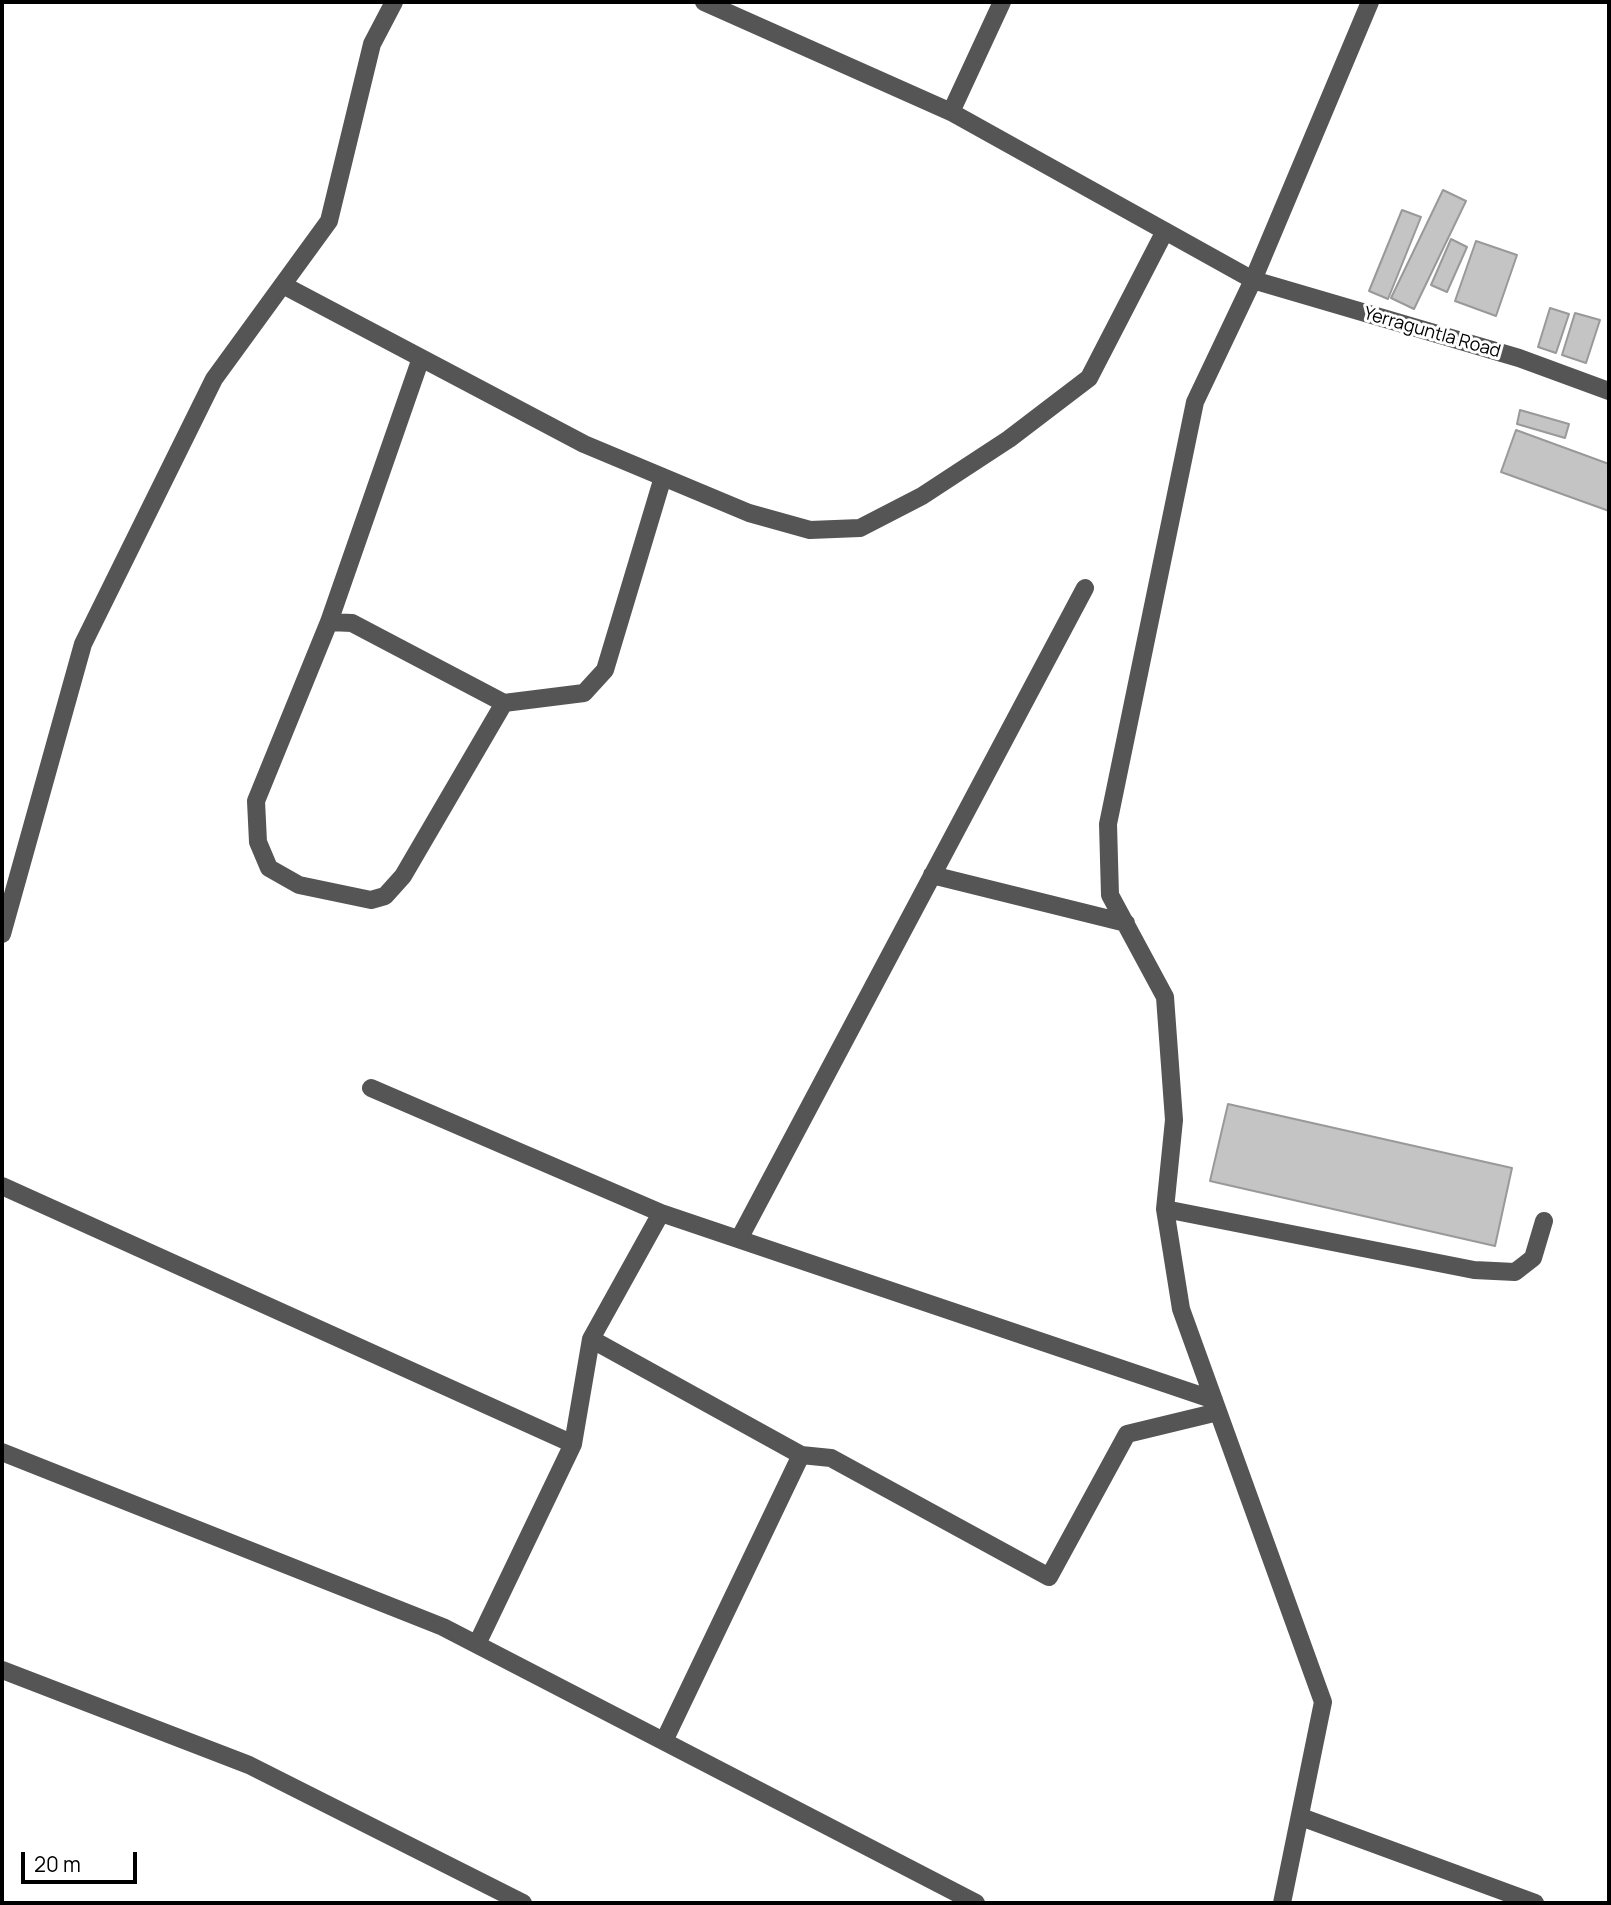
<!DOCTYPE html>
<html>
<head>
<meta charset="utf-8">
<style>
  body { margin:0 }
  #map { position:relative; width:1611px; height:1905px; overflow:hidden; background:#fff; font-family:Manrope,sans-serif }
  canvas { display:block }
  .frame { position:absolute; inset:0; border:4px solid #000; pointer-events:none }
  .scale { position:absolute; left:21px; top:1852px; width:116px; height:32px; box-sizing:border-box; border:4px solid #000; border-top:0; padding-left:9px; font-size:21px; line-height:24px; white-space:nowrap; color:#000; -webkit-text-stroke:5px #fff; paint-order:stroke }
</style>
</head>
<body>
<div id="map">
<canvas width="1611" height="1905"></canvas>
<div class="frame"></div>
<div class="scale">20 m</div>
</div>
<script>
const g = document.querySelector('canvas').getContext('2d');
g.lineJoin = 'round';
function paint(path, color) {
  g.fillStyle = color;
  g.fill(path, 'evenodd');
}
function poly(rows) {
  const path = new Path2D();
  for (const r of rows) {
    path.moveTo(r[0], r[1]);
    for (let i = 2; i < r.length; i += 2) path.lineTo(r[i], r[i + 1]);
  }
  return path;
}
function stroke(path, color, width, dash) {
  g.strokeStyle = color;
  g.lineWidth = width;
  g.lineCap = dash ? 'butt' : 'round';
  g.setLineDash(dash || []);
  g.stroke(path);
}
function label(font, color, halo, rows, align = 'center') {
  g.font = font + ' Manrope,sans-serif';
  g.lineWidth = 6;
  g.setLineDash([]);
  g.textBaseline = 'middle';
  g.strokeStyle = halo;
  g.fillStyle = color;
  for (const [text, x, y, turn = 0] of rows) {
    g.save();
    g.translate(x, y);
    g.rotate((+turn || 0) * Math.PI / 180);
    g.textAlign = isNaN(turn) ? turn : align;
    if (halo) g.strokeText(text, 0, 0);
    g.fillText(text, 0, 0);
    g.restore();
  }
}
const building = poly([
  [1443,190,1466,201,1414,309,1391,298,1443,190],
  [1402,210,1421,217,1388,299,1369,291,1402,210],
  [1451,239,1467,247,1447,292,1431,285,1451,239],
  [1476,241,1517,255,1496,316,1455,301,1476,241],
  [1550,308,1569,314,1556,353,1538,347,1550,308],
  [1575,313,1600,320,1586,363,1562,355,1575,313],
  [1520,410,1569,424,1565,438,1517,424,1520,410],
  [1516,430,1609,464,1609,511,1501,472,1516,430],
  [1228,1104,1512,1168,1495,1246,1210,1181,1228,1104]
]);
paint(building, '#c4c4c4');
stroke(building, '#999', 2);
stroke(poly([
  [704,2,951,112,1253,280,1519,358,1609,391],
  [951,112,1002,2],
  [283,285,584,444,749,513,810,530,860,528,922,496,1009,439,1089,378,1165,231],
  [421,358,329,622,256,801,258,842,269,868,299,885,371,900,385,896,403,876,504,703],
  [329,622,352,623,504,703,584,693,605,670,663,477],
  [932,875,1126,923],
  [2,934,83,644,214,379,329,221,372,44,394,2],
  [371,1088,661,1213],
  [2,1186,573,1444],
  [1165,1209,1474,1270,1515,1272,1533,1258,1544,1221],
  [739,1239,1085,588],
  [591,1339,801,1455,831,1458,1049,1577,1127,1434,1218,1412],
  [2,1452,443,1627,976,1903],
  [477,1644,573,1444,591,1339,661,1213,1214,1400],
  [2,1670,249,1765,523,1903],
  [664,1741,801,1455],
  [1301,1817,1535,1903],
  [1282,1903,1323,1702,1181,1309,1165,1209,1174,1120,1165,997,1110,895,1108,824,1195,402,1253,280,1370,2]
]), '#555', 18);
label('18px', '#000', '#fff', [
  ["Yerraguntla Road",1432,333,16]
]);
</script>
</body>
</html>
